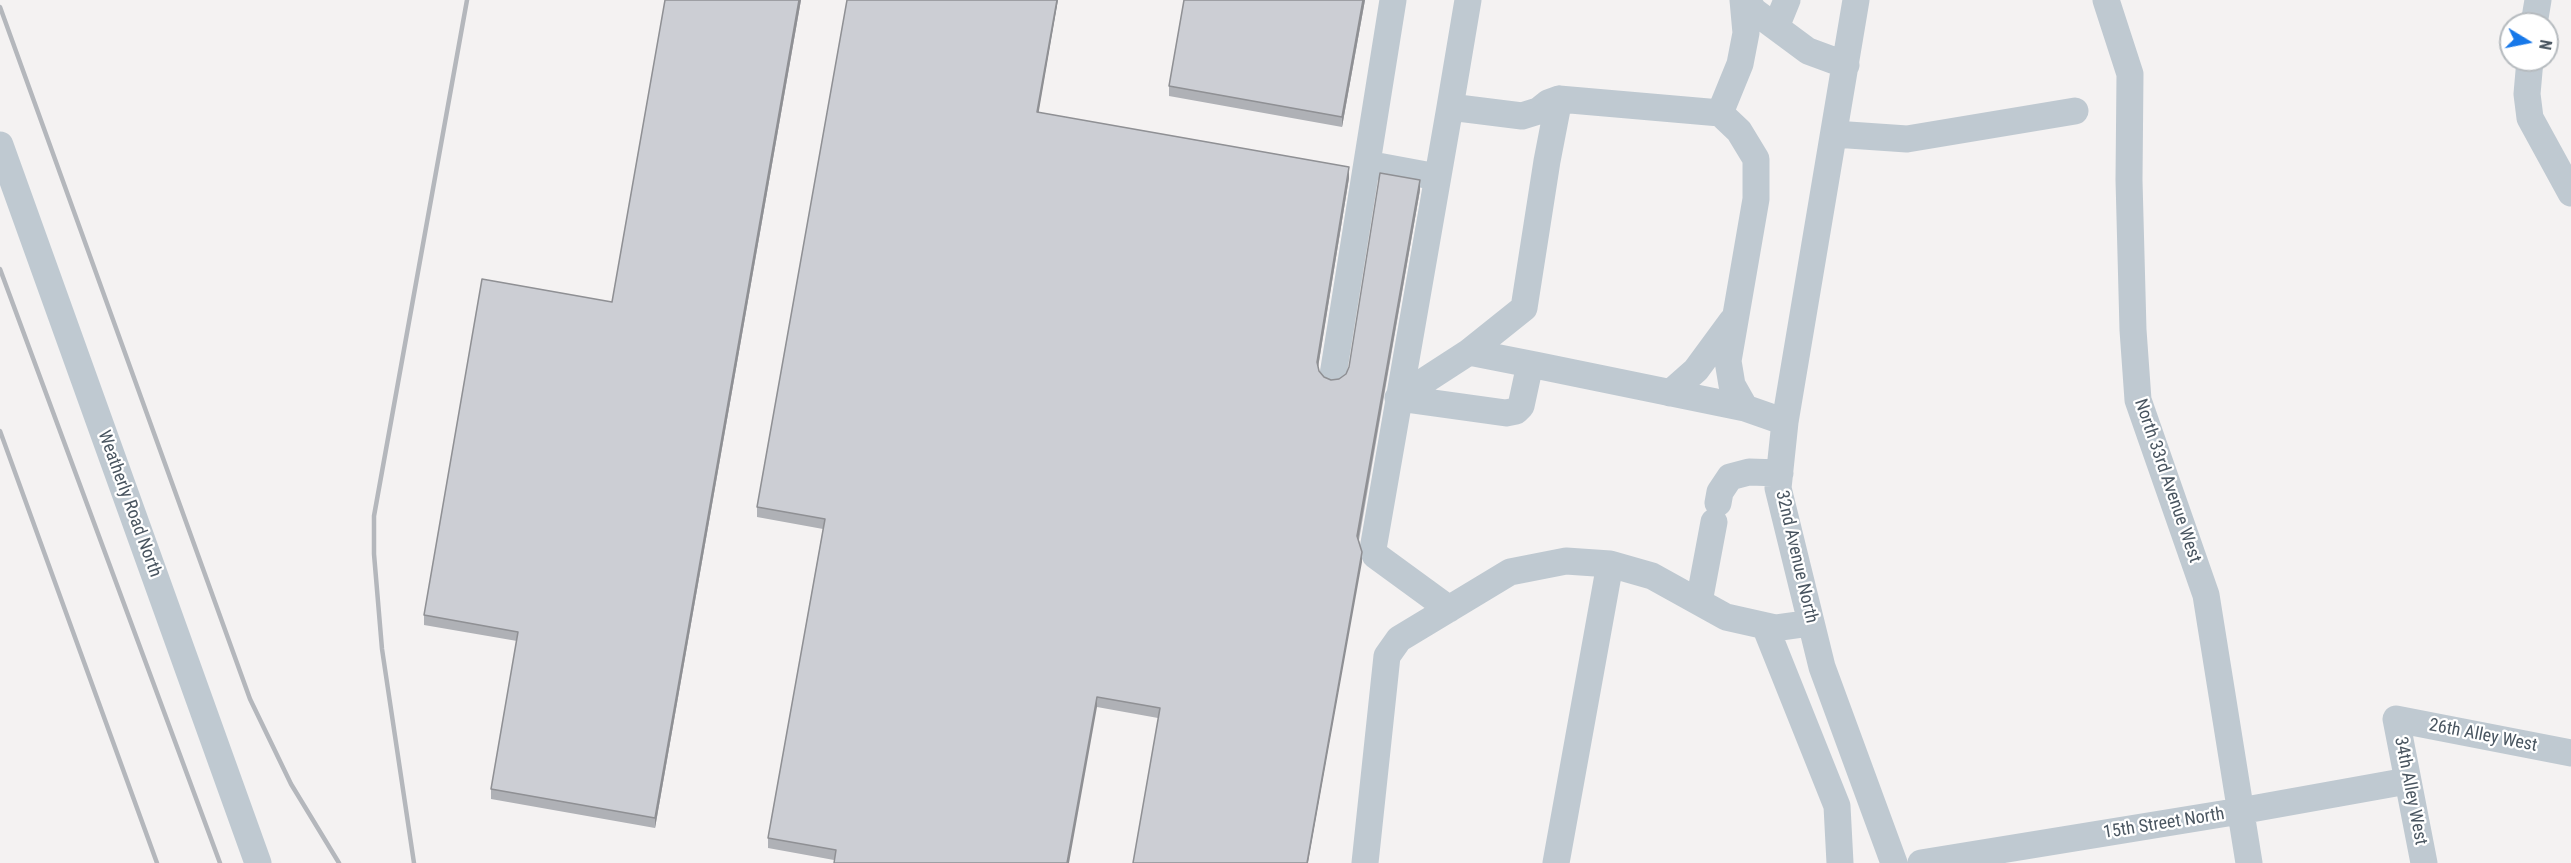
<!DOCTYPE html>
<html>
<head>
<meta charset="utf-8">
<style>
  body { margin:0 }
  #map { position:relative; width:2571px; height:863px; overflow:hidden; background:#f4f2f2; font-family:"Roboto Condensed",sans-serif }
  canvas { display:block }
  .north { position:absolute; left:2499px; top:12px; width:60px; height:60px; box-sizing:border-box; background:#fff; border:2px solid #b6bbbf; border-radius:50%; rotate:100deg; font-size:16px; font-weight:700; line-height:24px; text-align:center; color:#495560 }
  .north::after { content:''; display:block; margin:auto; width:21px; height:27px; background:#1778e9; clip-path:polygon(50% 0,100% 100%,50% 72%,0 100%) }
</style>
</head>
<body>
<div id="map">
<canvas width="2571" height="863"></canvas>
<div class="north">N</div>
</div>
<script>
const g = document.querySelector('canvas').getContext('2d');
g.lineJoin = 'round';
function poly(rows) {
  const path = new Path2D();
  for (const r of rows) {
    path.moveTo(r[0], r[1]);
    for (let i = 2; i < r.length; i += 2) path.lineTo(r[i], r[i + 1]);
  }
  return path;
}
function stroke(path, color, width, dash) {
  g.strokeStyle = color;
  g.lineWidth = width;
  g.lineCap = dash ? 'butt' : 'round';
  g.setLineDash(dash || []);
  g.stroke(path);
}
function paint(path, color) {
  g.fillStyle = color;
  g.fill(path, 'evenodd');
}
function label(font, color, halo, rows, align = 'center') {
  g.font = font + ' "Roboto Condensed",sans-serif';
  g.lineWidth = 4.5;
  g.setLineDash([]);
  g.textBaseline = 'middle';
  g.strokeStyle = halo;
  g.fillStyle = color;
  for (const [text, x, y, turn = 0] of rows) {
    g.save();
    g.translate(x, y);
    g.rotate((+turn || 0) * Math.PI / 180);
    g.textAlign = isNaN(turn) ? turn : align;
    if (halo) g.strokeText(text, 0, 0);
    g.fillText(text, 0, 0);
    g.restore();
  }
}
stroke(poly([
  [1746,0,1754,11,1808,51,1846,65],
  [1856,0,1785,422,1778,488,1822,667,1894,863],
  [2106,0,2130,74,2129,180,2133,330,2138,400,2206,595,2249,863],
  [2534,24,2538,0],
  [1776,27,1787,0],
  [2530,60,2527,94,2530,118,2571,193],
  [1450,107,1468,0],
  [1720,113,1740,64,1746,33,1743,0],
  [1834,134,1907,139,2075,111],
  [0,145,258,863],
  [1367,164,1437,177],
  [1469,352,1535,365],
  [1333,375,1393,0],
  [1670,393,1696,370,1732,321],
  [1398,398,1506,413,1516,411,1521,406,1529,369,1535,365,1745,408,1785,422],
  [1398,398,1469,352,1524,308,1547,161,1559,99],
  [1718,503,1720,492,1730,477,1749,472,1780,473],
  [1699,602,1714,522],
  [1449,609,1375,555,1373,549,1450,107,1522,116,1538,111,1548,103,1559,99,1720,113,1739,131,1756,159,1756,199,1728,361,1732,385,1745,408],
  [1765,626,1837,806,1840,863],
  [1365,863,1387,656,1399,639,1510,572,1566,561,1610,564,1652,576,1726,617,1775,628,1811,623],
  [1556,863,1610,564],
  [1921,863,2240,811,2407,781],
  [2424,863,2396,719,2571,753]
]), '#bfc9d1', 27);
stroke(poly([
  [0,7,250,699,291,784,339,863],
  [0,269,220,863],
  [0,431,157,863],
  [414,863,382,649,374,554,374,516,467,0]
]), '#b4b7bc', 4.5);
paint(poly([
  [665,0,801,0,655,828,491,799,491,789,517,641,424,625,424,615,612,302],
  [847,0,1058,0,1038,113,1349,178,1318,368,1319,371,1324,377,1331,380,1339,379,1346,374,1420,190,1359,540,1362,562,1158,718,1097,707,834,860,768,848,768,838,823,529,757,517,757,507],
  [1184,0,1365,0,1342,127,1169,96,1169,86]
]), '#afb1b6');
paint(poly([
  [799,0,801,0,655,828,655,818],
  [1057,0,1058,0,1037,122,1037,112],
  [1363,0,1365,0,1342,127,1342,117],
  [1349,167,1349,178,1317,373,1317,362],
  [1420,180,1420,190,1357,546,1357,536],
  [1362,552,1362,562,1308,863,1307,863],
  [1097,697,1097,707,1069,863,1067,863]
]), '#8f9094');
const building = poly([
  [665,0,799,0,655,818,491,789,518,632,424,615,482,279,612,302,665,0],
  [847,0,1057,0,1037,112,1349,167,1317,362,1319,371,1324,377,1331,380,1339,379,1346,374,1349,367,1380,173,1420,180,1357,536,1362,552,1307,863,1133,863,1160,708,1097,697,1067,863,834,863,836,850,768,838,825,519,757,507,847,0],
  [1184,0,1363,0,1342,117,1169,86,1184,0]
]);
paint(building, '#ccced4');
stroke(building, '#8f9094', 1.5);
label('18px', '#495560', '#fff', [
  ["North 33rd Avenue West",2167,481,71],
  ["Weatherly Road North",129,504,70],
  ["32nd Avenue North",1796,557,77],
  ["26th Alley West",2483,736,11],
  ["34th Alley West",2410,791,79],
  ["15th Street North",2164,824,-9]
]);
</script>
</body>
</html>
